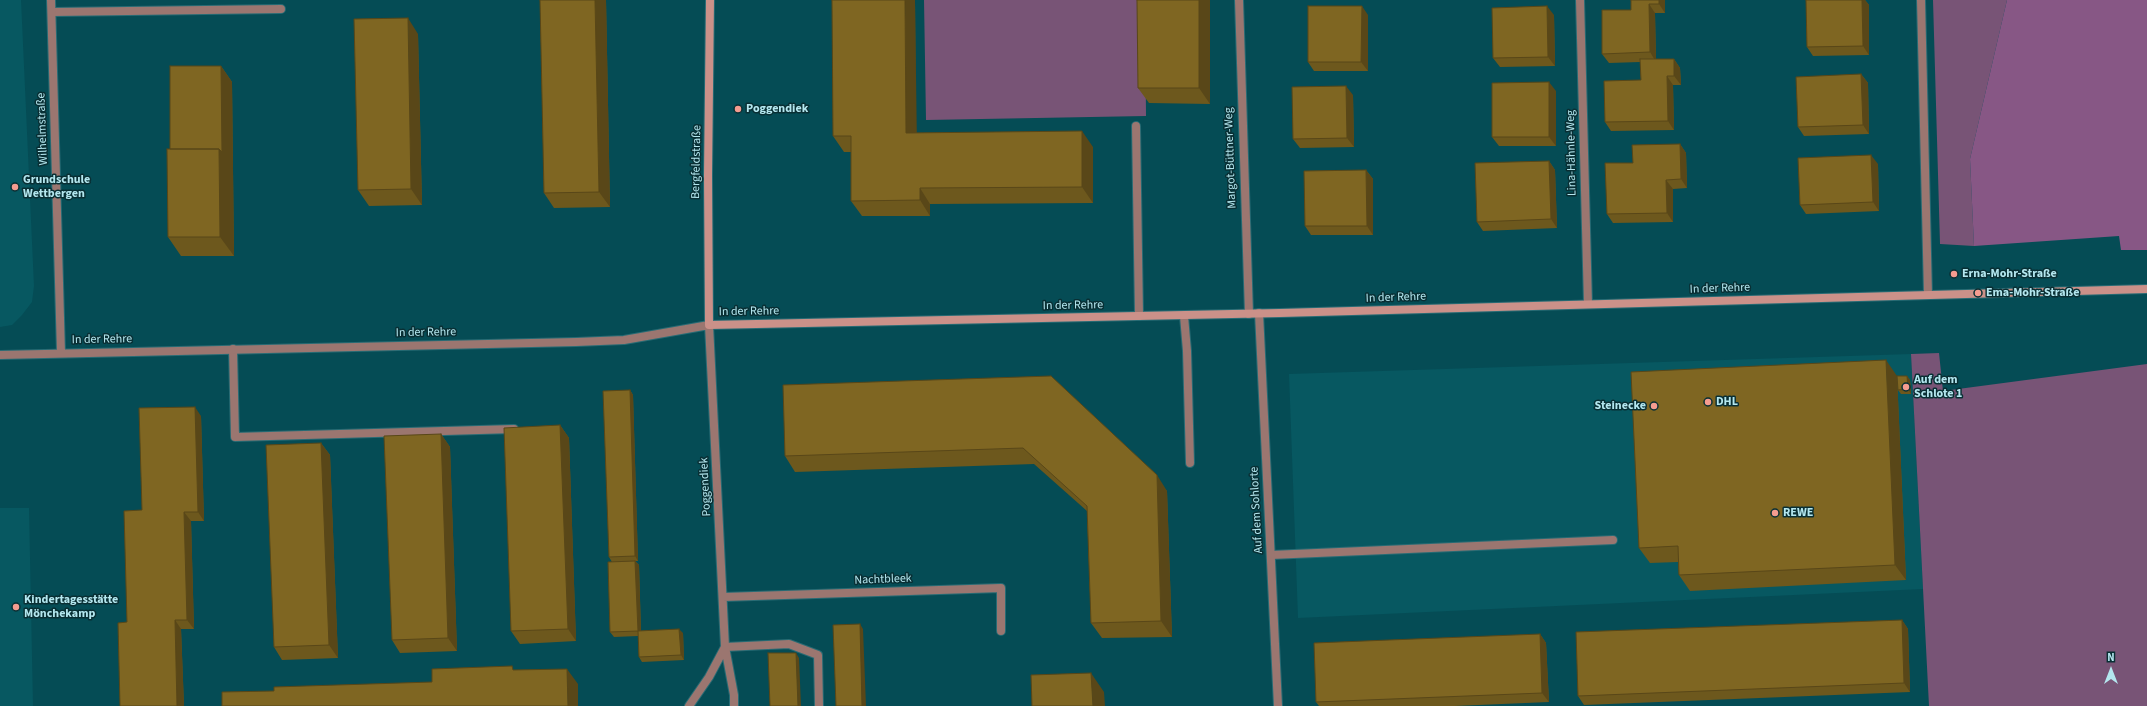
<!DOCTYPE html>
<html>
<head>
<meta charset="utf-8">
<style>
  body { margin:0 }
  #map { position:relative; width:2147px; height:706px; overflow:hidden; background:#054c55; font-family:"Source Sans 3",sans-serif }
  canvas { display:block }
  .north { position:absolute; left:2091px; top:650px; width:40px; height:40px; -webkit-text-stroke:3px #092f34; paint-order:stroke; rotate:0deg; font-size:11px; font-weight:700; line-height:16px; text-align:center; color:#b4e7ef }
  .north::after { content:''; display:block; margin:auto; width:14px; height:18px; background:#b4e7ef; clip-path:polygon(50% 0,100% 100%,50% 72%,0 100%) }
</style>
</head>
<body>
<div id="map">
<canvas width="2147" height="706"></canvas>
<div class="north">N</div>
</div>
<script>
const g = document.querySelector('canvas').getContext('2d');
g.lineJoin = 'round';
function paint(path, color) {
  g.fillStyle = color;
  g.fill(path, 'evenodd');
}
function poly(rows) {
  const path = new Path2D();
  for (const r of rows) {
    path.moveTo(r[0], r[1]);
    for (let i = 2; i < r.length; i += 2) path.lineTo(r[i], r[i + 1]);
  }
  return path;
}
function stroke(path, color, width, dash) {
  g.strokeStyle = color;
  g.lineWidth = width;
  g.lineCap = dash ? 'butt' : 'round';
  g.setLineDash(dash || []);
  g.stroke(path);
}
function label(font, color, halo, rows, align = 'center') {
  g.font = font + ' "Source Sans 3",sans-serif';
  g.lineWidth = 3;
  g.setLineDash([]);
  g.textBaseline = 'middle';
  g.strokeStyle = halo;
  g.fillStyle = color;
  for (const [text, x, y, turn = 0] of rows) {
    g.save();
    g.translate(x, y);
    g.rotate((+turn || 0) * Math.PI / 180);
    g.textAlign = isNaN(turn) ? turn : align;
    if (halo) g.strokeText(text, 0, 0);
    g.fillText(text, 0, 0);
    g.restore();
  }
}
paint(poly([
  [0,0,21,0,34,286,32,302,22,315,12,325,0,327],
  [1911,354,1923,589,1298,618,1289,374],
  [0,508,29,508,33,706,0,706]
]), '#075861');
paint(poly([
  [924,0,1145,0,1146,116,926,120],
  [1933,0,2007,0,1970,159,1974,246,1940,244],
  [1939,353,1943,391,2147,364,2147,706,1929,706,1911,354]
]), '#785476');
paint(poly([
  [2007,0,2147,0,2147,250,2121,250,2119,236,1974,246,1970,159]
]), '#875785');
const lane = poly([
  [52,12,281,9],
  [1136,126,1139,316],
  [1184,316,1187,351,1190,463],
  [233,349,235,437,514,429],
  [1271,555,1613,540],
  [725,647,789,644,818,655,819,706]
]);
const street = poly([
  [51,0,61,353],
  [1239,0,1249,314],
  [1580,0,1588,304],
  [1921,0,1928,295],
  [1259,313,1278,706],
  [0,355,576,342,624,340,709,325,725,647,734,695,734,706],
  [723,597,1001,588,1001,631],
  [689,706,709,677,725,647]
]);
const secondary = poly([
  [710,0,708,175,709,325,1280,313,2147,289]
]);
stroke(lane, '#286b74', 10);
stroke(street, '#286b74', 10);
stroke(secondary, '#286b74', 10);
stroke(lane, '#9b7670', 8);
stroke(street, '#9b7670', 8);
stroke(secondary, '#cb9189', 8);
paint(poly([
  [540,0,606,0,610,207,554,208,544,193],
  [915,0,916,133,1093,147,1093,203,930,204,930,216,862,216,851,201,851,152,844,152,833,136],
  [1210,0,1210,104,1149,103,1138,88],
  [1631,0,1665,0,1665,13,1655,13,1656,59,1674,59,1680,68,1681,85,1673,85,1674,130,1611,131,1605,122,1641,80,1640,62,1609,63,1602,54,1631,10],
  [1806,0,1865,0,1869,5,1869,55,1813,56,1807,47],
  [1368,15,1368,71,1314,71,1308,62],
  [1554,15,1555,66,1500,67,1493,58],
  [418,34,422,205,369,206,358,190],
  [221,66,232,82,234,256,181,256,168,237,170,149],
  [1861,74,1868,83,1869,134,1804,136,1798,127],
  [1556,91,1556,146,1499,146,1492,137],
  [1353,95,1354,147,1300,148,1293,139],
  [1680,144,1686,153,1687,188,1673,189,1673,222,1613,223,1607,214,1633,163],
  [1549,161,1555,170,1557,228,1483,231,1477,222],
  [1878,164,1879,211,1806,214,1800,205],
  [1366,170,1373,179,1373,235,1311,235,1305,226],
  [1051,376,1167,491,1172,637,1102,638,1091,623,1087,511,1034,464,795,472,785,456],
  [1897,376,1906,580,1690,591,1679,575,1678,562,1650,563,1639,548],
  [1907,376,1910,380,1911,394,1901,394,1898,390],
  [630,390,633,395,638,561,635,561,639,565,641,631,683,633,684,660,642,662,639,657,638,636,614,637,610,632,612,562,609,557],
  [201,416,204,521,191,521,194,629,181,629,184,706,120,706,127,622,142,510],
  [560,425,569,438,576,641,520,644,511,631],
  [441,434,450,447,457,651,400,653,392,640],
  [321,443,330,455,338,658,282,660,274,647],
  [1902,620,1908,629,1910,692,1584,705,1578,696],
  [1540,634,1546,643,1549,702,1455,706,1319,706,1316,702]
]), '#6d581d');
paint(poly([
  [595,0,606,0,610,207,599,192],
  [905,0,915,0,917,148,906,133],
  [1199,0,1210,0,1210,104,1199,88],
  [1659,0,1665,0,1665,13,1659,4],
  [1862,0,1865,0,1869,5,1869,55,1863,46],
  [1649,4,1655,13,1656,62,1650,52],
  [1362,6,1368,15,1368,71,1361,62],
  [1547,6,1554,15,1555,66,1548,57],
  [408,18,418,34,422,205,411,189],
  [1674,59,1680,68,1681,85,1674,76],
  [221,66,232,82,234,256,220,237,219,149],
  [1861,74,1868,83,1869,134,1863,125],
  [1667,76,1673,85,1674,130,1668,121],
  [1549,82,1556,91,1556,146,1549,137],
  [1346,86,1353,95,1354,147,1347,138],
  [1082,131,1093,147,1093,203,1082,187],
  [1680,144,1686,153,1687,188,1681,179],
  [1871,155,1878,164,1879,211,1873,202],
  [1549,161,1555,170,1557,228,1551,219],
  [1366,170,1373,179,1373,235,1367,226],
  [1666,180,1673,189,1673,222,1667,213],
  [920,188,930,204,930,216,920,200],
  [1886,360,1897,376,1906,580,1895,565],
  [1907,376,1910,380,1911,394,1908,389],
  [630,390,633,395,638,561,635,556],
  [195,407,201,416,204,521,198,512],
  [560,425,569,438,576,641,568,629],
  [441,434,450,447,457,651,448,638],
  [321,443,330,455,338,658,329,645],
  [1157,475,1167,491,1172,637,1161,621],
  [184,512,191,521,194,629,187,620],
  [635,561,639,565,641,636,638,631],
  [175,620,181,629,184,706,177,706],
  [1902,620,1908,629,1910,692,1904,683],
  [860,624,863,629,866,706,862,706],
  [679,629,683,633,684,660,681,655],
  [1540,634,1546,643,1549,702,1542,693],
  [796,653,799,658,801,706,798,706],
  [567,669,578,684,578,706,568,706],
  [1091,673,1104,692,1105,706,1093,706]
]), '#594718');
const building = poly([
  [540,0,595,0,599,192,544,193,540,0],
  [832,0,905,0,906,133,1082,131,1082,187,920,188,920,200,851,201,851,136,833,136,832,0],
  [1137,0,1199,0,1199,88,1138,88,1137,0],
  [1631,0,1659,0,1659,4,1649,4,1650,52,1602,54,1602,10,1631,10,1631,0],
  [1806,0,1862,0,1863,46,1807,47,1806,0],
  [1308,6,1362,6,1361,62,1308,62,1308,6],
  [1547,6,1548,57,1493,58,1492,8,1547,6],
  [408,18,411,189,358,190,354,19,408,18],
  [1640,59,1674,59,1674,76,1667,76,1668,121,1605,122,1604,81,1641,80,1640,59],
  [170,66,221,66,222,152,219,149,170,149,170,66],
  [1861,74,1863,125,1798,127,1796,77,1861,74],
  [1549,82,1549,137,1492,137,1492,83,1549,82],
  [1346,86,1347,138,1293,139,1292,87,1346,86],
  [1680,144,1681,179,1666,180,1667,213,1607,214,1605,163,1633,163,1632,145,1680,144],
  [167,149,219,149,220,237,168,237,167,149],
  [1871,155,1873,202,1800,205,1798,158,1871,155],
  [1549,161,1551,219,1477,222,1475,163,1549,161],
  [1366,170,1367,226,1305,226,1304,171,1366,170],
  [1886,360,1895,565,1679,575,1678,546,1639,548,1631,372,1886,360],
  [1051,376,1157,475,1161,621,1091,623,1087,506,1023,448,785,456,783,385,1051,376],
  [1897,376,1907,376,1908,389,1898,390,1897,376],
  [630,390,635,556,609,557,603,391,630,390],
  [195,407,198,512,184,512,187,620,175,620,177,706,120,706,118,623,127,622,124,511,142,510,139,408,195,407],
  [560,425,568,629,511,631,504,428,560,425],
  [441,434,448,638,392,640,384,436,441,434],
  [321,443,329,645,274,647,266,445,321,443],
  [635,561,638,631,610,632,608,562,635,561],
  [1902,620,1904,683,1578,696,1576,632,1902,620],
  [860,624,862,706,836,706,833,625,860,624],
  [679,629,681,655,639,657,638,631,679,629],
  [1540,634,1542,693,1316,702,1314,643,1540,634],
  [768,653,796,653,798,706,770,706,768,653],
  [512,666,513,670,567,669,568,706,222,706,222,692,274,691,274,687,432,682,432,669,512,666],
  [1091,673,1093,706,1032,706,1031,675,1091,673]
]);
paint(building, '#7f6622');
stroke(building, '#594718', 1);
for (const [x, y, r, color] of [
  [738,109,4,"#f59c90"],
  [15,187,4,"#f59c90"],
  [1954,274,4,"#f59c90"],
  [1978,293,4,"#f59c90"],
  [1906,387,4,"#f59c90"],
  [1708,402,4,"#f59c90"],
  [1654,406,4,"#f59c90"],
  [1775,513,4,"#f59c90"],
  [16,607,4,"#f59c90"]
]) {
  const dot = new Path2D();
  dot.arc(x, y, r, 0, 2 * Math.PI);
  g.fillStyle = color;
  g.fill(dot);
  stroke(dot, '#092f34', 1.5);
}
label('bold 12px', '#b4e7ef', '#092f34', [
  ["Poggendiek",746,109],
  ["Grundschule",23,180],
  ["Wettbergen",23,194],
  ["Erna-Mohr-Straße",1962,274],
  ["Ema-Mohr-Straße",1986,293],
  ["Auf dem",1914,380],
  ["Schlote 1",1914,394],
  ["DHL",1716,402],
  ["Steinecke",1646,406,"right"],
  ["REWE",1783,513],
  ["Kindertagesstätte",24,600],
  ["Mönchekamp",24,614]
], 'left');
label('12px', '#b4e7ef', '#092f34', [
  ["Wilhelmstraße",43,129,-92],
  ["Lina-Hähnle-Weg",1572,153,-91],
  ["Margot-Büttner-Weg",1231,158,-92],
  ["Bergfeldstraße",697,162,-89],
  ["In der Rehre",1720,289,-2],
  ["In der Rehre",1396,298,-2],
  ["In der Rehre",1073,306,-1],
  ["In der Rehre",749,312,-1],
  ["In der Rehre",426,333,-1],
  ["In der Rehre",102,340,-1],
  ["Poggendiek",706,487,-93],
  ["Auf dem Sohlorte",1257,510,-93],
  ["Nachtbleek",883,580,-2]
]);
</script>
</body>
</html>
